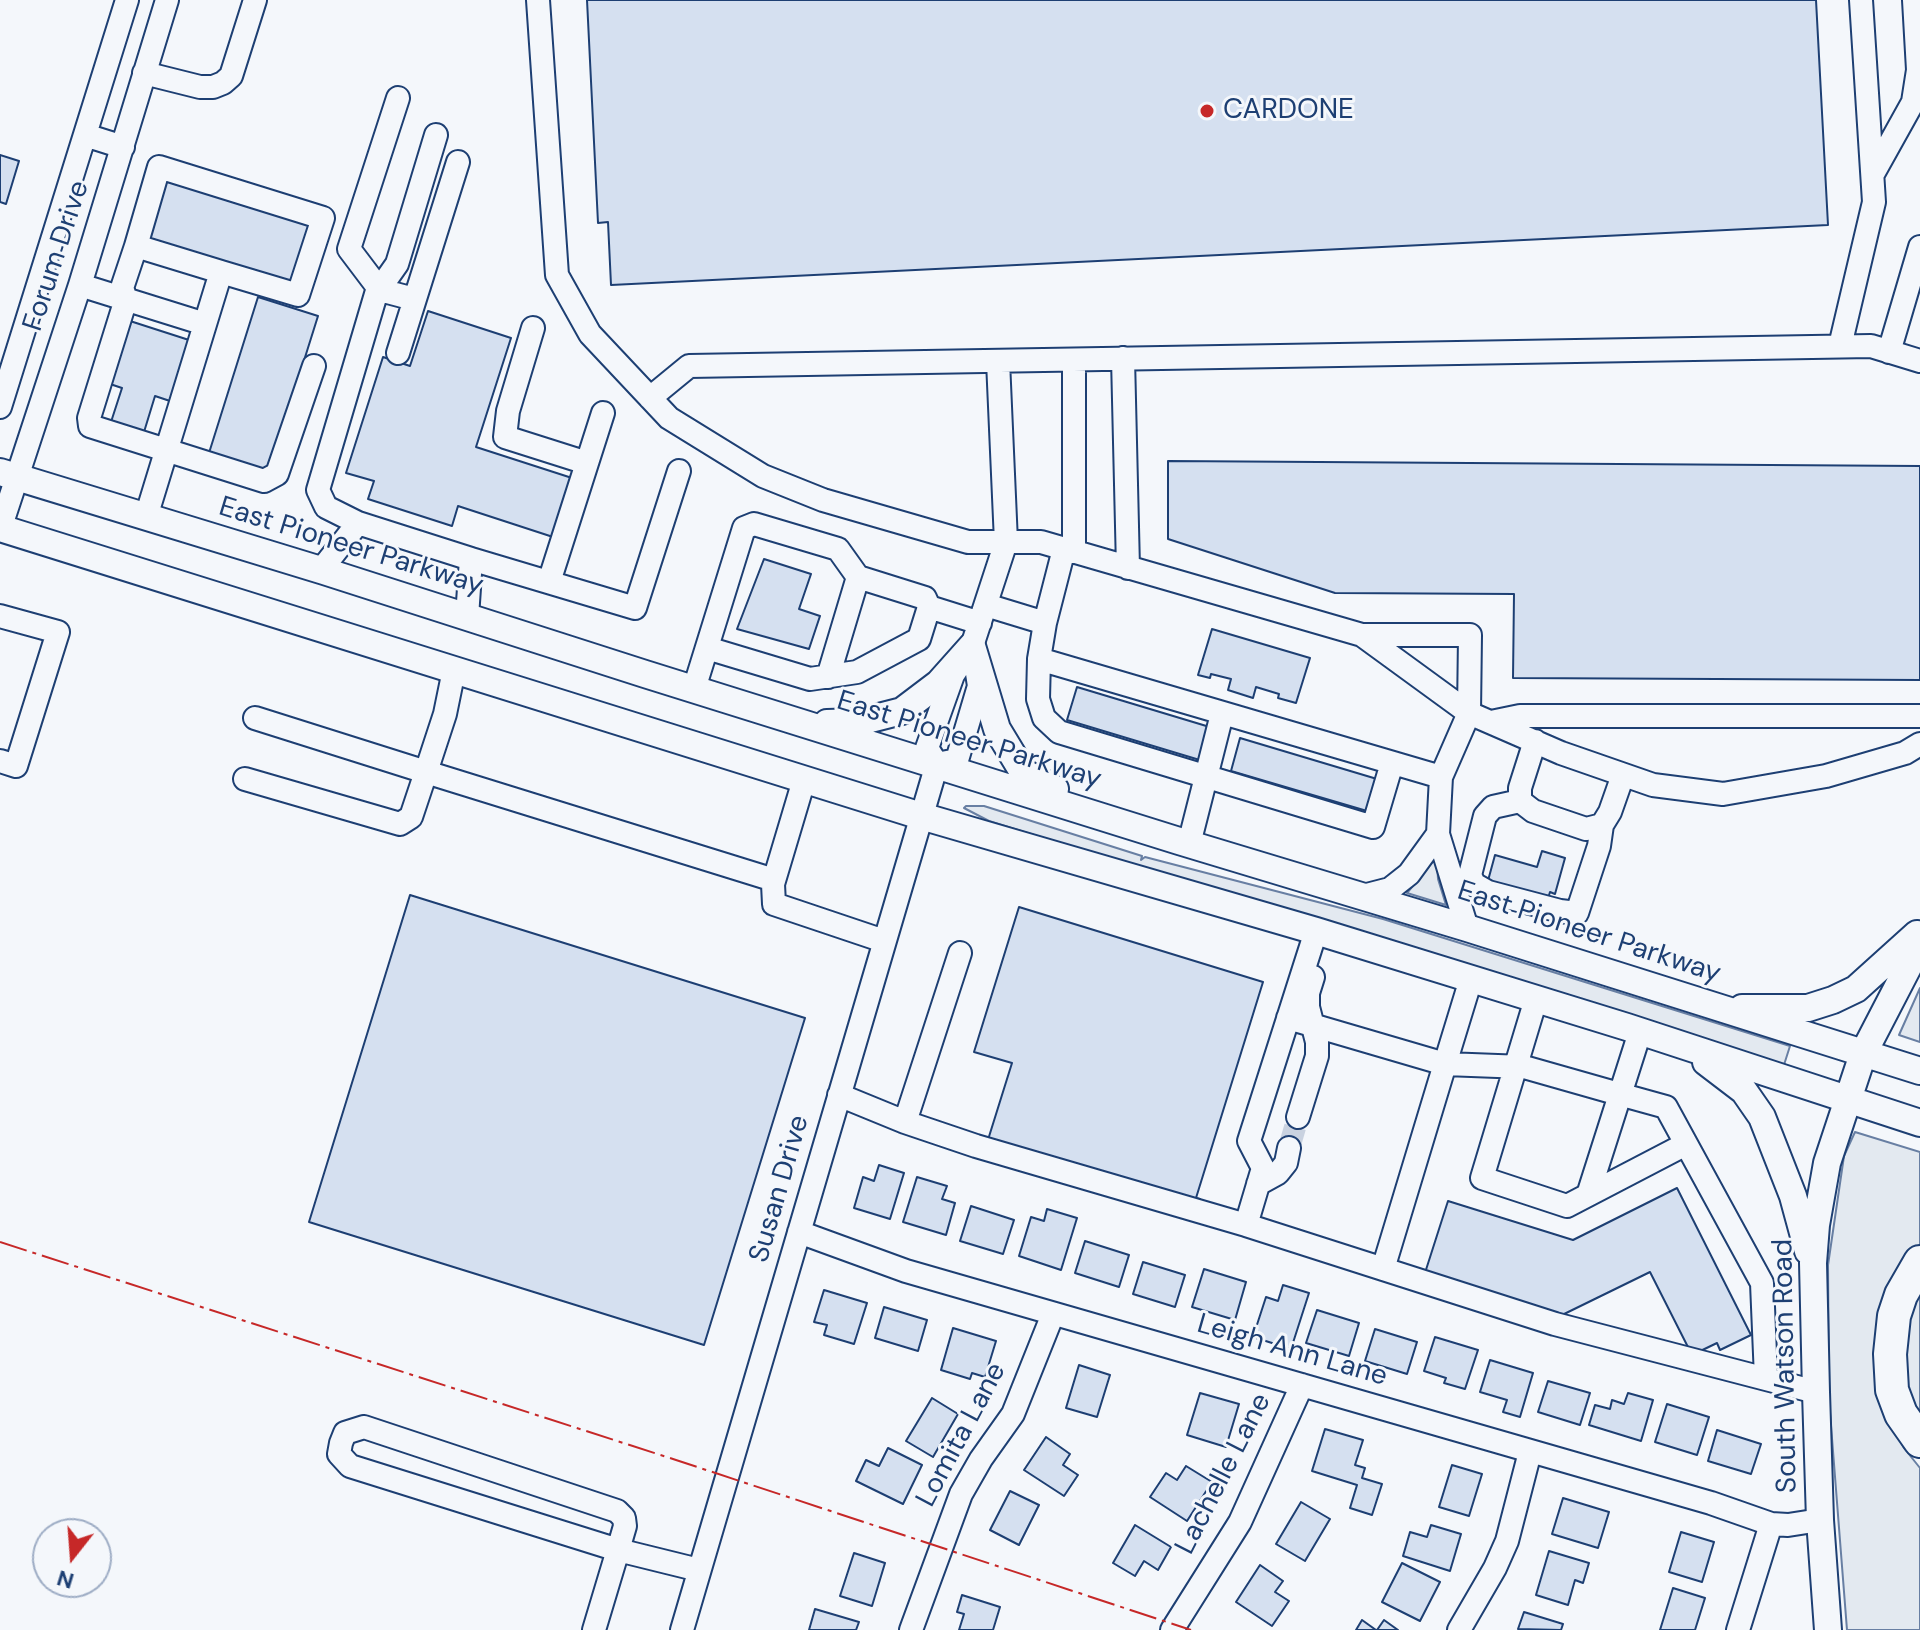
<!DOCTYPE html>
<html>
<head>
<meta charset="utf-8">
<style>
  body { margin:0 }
  #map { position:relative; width:1920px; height:1630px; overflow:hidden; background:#f4f7fb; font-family:"DM Sans",sans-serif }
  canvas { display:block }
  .north { position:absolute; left:32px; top:1518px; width:80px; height:80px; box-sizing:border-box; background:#f4f7fb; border:2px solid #9eadc5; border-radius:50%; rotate:197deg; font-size:22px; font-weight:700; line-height:32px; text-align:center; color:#1d3f73 }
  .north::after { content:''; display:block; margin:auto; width:28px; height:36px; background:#c62828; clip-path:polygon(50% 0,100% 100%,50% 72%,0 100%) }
</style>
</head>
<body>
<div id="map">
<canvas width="1920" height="1630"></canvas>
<div class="north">N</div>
</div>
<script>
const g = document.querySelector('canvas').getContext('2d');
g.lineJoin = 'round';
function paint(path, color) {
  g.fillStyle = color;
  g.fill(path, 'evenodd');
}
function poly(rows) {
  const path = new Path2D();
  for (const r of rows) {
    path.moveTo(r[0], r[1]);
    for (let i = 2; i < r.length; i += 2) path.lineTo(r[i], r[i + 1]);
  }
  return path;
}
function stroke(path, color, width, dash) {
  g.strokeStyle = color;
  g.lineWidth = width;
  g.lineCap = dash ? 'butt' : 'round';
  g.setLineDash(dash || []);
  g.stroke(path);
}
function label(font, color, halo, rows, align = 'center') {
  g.font = font + ' "DM Sans",sans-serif';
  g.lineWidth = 6;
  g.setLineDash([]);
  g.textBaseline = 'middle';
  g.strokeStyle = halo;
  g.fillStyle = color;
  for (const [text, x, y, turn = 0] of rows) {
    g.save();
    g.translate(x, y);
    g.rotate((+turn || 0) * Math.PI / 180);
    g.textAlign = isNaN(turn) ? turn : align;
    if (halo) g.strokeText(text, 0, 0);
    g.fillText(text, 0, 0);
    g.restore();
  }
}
const green = poly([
  [966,806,984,806,1142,856,1141,860,1145,857,1383,919,1790,1046,1783,1068,989,821,964,808,966,806],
  [1434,860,1437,862,1438,879,1446,905,1407,893,1434,860],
  [1920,988,1920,1042,1899,1035,1920,988],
  [1855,1132,1920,1152,1920,1244,1898,1278,1886,1412,1904,1448,1920,1468,1920,1630,1847,1630,1829,1400,1828,1265,1844,1156,1855,1132],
  [1920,1283,1920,1430,1900,1372,1910,1301,1920,1283]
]);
paint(green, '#e3e9f0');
stroke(green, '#687fa3', 2);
const building = poly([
  [587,0,1816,0,1828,225,611,285,608,222,598,223,587,0],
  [0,155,19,161,6,204,0,202,0,155],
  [161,178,311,224,293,283,143,237,161,178],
  [258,297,318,316,269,472,209,453,258,297],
  [428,311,511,338,476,447,572,478,553,537,458,506,452,526,368,499,374,481,346,473,383,357,410,366,428,311],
  [130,321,189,340,170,401,155,396,144,432,111,422,122,388,110,384,130,321],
  [1168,461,1920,466,1920,680,1513,678,1514,594,1335,593,1168,539,1168,461],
  [764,559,811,574,799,609,820,616,809,649,737,629,764,559],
  [1212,629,1310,658,1296,703,1278,698,1279,694,1256,687,1253,698,1228,690,1231,679,1211,674,1210,678,1198,675,1212,629],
  [1077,687,1213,728,1203,761,1067,720,1077,687],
  [1240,738,1377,779,1367,811,1231,771,1240,738],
  [1542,851,1565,858,1555,894,1550,892,1546,905,1486,888,1495,855,1537,867,1542,851],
  [410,895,805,1018,704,1345,309,1222,410,895],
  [1019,907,1263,982,1196,1198,1200,1199,1197,1208,987,1143,1012,1063,974,1052,1019,907],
  [879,1165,904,1173,890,1219,854,1208,863,1177,874,1181,879,1165],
  [917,1177,947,1186,942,1199,955,1203,946,1235,903,1222,917,1177],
  [1677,1188,1751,1335,1720,1350,1717,1343,1692,1355,1650,1272,1558,1317,1424,1276,1448,1201,1573,1240,1677,1188],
  [971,1206,1014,1220,1003,1254,960,1241,971,1206],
  [1047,1209,1077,1218,1061,1270,1019,1256,1031,1217,1044,1221,1047,1209],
  [1085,1241,1129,1255,1119,1287,1075,1273,1085,1241],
  [1143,1262,1185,1275,1175,1307,1133,1294,1143,1262],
  [1204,1269,1246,1282,1235,1320,1192,1307,1204,1269],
  [1283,1285,1309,1293,1291,1349,1253,1337,1266,1297,1278,1301,1283,1285],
  [824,1290,867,1303,854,1344,824,1335,827,1325,814,1322,824,1290],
  [884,1307,927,1320,918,1351,875,1338,884,1307],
  [1317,1310,1359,1323,1349,1356,1306,1343,1317,1310],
  [953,1328,996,1341,985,1377,972,1373,970,1379,941,1370,953,1328],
  [1375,1329,1417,1342,1407,1374,1365,1361,1375,1329],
  [1435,1337,1478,1350,1465,1389,1444,1383,1446,1378,1424,1371,1435,1337],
  [1490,1360,1533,1373,1520,1417,1503,1412,1507,1400,1480,1392,1490,1360],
  [1079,1365,1110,1375,1097,1417,1066,1408,1079,1365],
  [1548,1381,1590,1393,1580,1425,1538,1412,1548,1381],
  [1200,1393,1239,1404,1226,1447,1187,1435,1200,1393],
  [1628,1393,1653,1400,1641,1441,1589,1425,1595,1405,1610,1409,1612,1400,1624,1404,1628,1393],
  [932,1398,958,1414,933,1457,906,1441,932,1398],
  [1667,1404,1709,1417,1697,1455,1655,1442,1667,1404],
  [1325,1429,1363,1440,1355,1465,1365,1468,1362,1478,1382,1484,1372,1515,1350,1508,1357,1485,1312,1471,1325,1429],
  [1717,1430,1761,1444,1751,1474,1708,1461,1717,1430],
  [1046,1437,1070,1454,1063,1465,1078,1475,1064,1496,1024,1470,1046,1437],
  [888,1448,922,1465,903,1504,856,1481,866,1460,879,1466,888,1448],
  [1452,1465,1482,1474,1469,1516,1439,1507,1452,1465],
  [1186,1466,1212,1482,1187,1521,1150,1497,1166,1473,1177,1480,1186,1466],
  [1010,1491,1039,1505,1019,1545,990,1530,1010,1491],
  [1563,1498,1609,1512,1598,1548,1552,1534,1563,1498],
  [1301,1502,1330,1519,1305,1561,1276,1544,1301,1502],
  [1135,1525,1171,1547,1158,1570,1144,1561,1135,1576,1113,1563,1135,1525],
  [1431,1525,1461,1534,1450,1571,1403,1556,1410,1532,1427,1537,1431,1525],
  [1681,1532,1714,1542,1702,1582,1669,1572,1681,1532],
  [1549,1551,1589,1563,1583,1583,1575,1580,1568,1605,1536,1595,1549,1551],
  [854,1553,885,1563,872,1606,840,1596,854,1553],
  [1402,1563,1440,1582,1420,1621,1382,1602,1402,1563],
  [1260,1565,1283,1581,1275,1592,1289,1601,1272,1626,1236,1602,1260,1565],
  [1673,1588,1705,1598,1695,1630,1660,1630,1673,1588],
  [962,1595,1000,1607,993,1630,959,1630,964,1614,957,1612,962,1595],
  [815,1609,859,1622,856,1630,809,1630,815,1609],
  [1524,1612,1563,1624,1561,1630,1518,1629,1524,1612],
  [1362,1620,1376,1630,1356,1630,1362,1620],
  [1384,1620,1398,1630,1377,1630,1384,1620]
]);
paint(building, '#d5e0f0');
stroke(building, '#1d3f73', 2);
stroke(poly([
  [1289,1148,1298,1117]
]), '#c9d2e0', 22, [22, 11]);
const minor = poly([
  [538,0,557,275,590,334,669,418,763,476,823,500,968,542,1041,542,1362,635,1469,713,1561,753,1653,785,1723,794,1826,776,1905,753,1920,744],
  [144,73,200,87,213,87,223,83,231,76,255,0],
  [398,98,349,249,380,290,414,299],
  [85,135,123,147],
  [1873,174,1913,102,1918,70,1914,0],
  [136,246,122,288,126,299,89,418,90,426,264,481,277,474,314,366],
  [80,285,205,324],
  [533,328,508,411,505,437,587,463],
  [1840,346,1874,202,1861,0],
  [1889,352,1920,247],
  [398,353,458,162],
  [1123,358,1128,568],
  [650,398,689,366,1871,346,1920,361],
  [0,407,127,0],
  [146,517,221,272,298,295,323,218,159,167,136,246,221,272],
  [358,523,326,507,318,490,376,294,397,264,436,135],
  [0,529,80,285,167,0],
  [1074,552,1074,360],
  [471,559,635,608,679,471],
  [321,570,358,523,471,559,467,617],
  [549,582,603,413],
  [986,605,1045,623,1064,549],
  [929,607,980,623],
  [0,616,58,632,16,766,0,761],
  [1045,623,1039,659,1441,777],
  [1362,635,1470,635,1469,713,1441,777,1438,834,1467,928],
  [1039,659,1038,699,1044,718,1059,732,1373,827,1392,763],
  [454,670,445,714,426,772,774,880],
  [828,677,858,577],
  [694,689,744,528,754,524,838,549,858,577,925,598,929,607,919,639,857,672,810,679,707,648],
  [1491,722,1520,716,1920,716],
  [1535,741,1520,788,1520,801,1533,811,1586,829,1602,825,1610,812,1623,775],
  [937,764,927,748,953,675,972,646,1006,542,998,361],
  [937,764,957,760,979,686,977,673],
  [245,779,400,824,411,817,426,772,255,718],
  [804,780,773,884,774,904,884,941],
  [1520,801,1493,807,1485,816,1470,875,1474,884,1488,892,1560,911,1577,913,1599,846,1602,825],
  [1189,844,1222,714],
  [1363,896,1390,889,1409,874,1438,834],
  [1536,999,1482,1178,1567,1206,1686,1144],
  [1288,1018,1445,1064,1471,979],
  [839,1095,905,1122,976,1146,1246,1225,1555,1324,1816,1392],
  [1298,1117,1317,1056,1317,1042,1308,1007,1308,993,1313,977],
  [905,1122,960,953],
  [1258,1184,1278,1173,1286,1163,1289,1148],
  [1588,1195,1640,1032],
  [1246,1225,1263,1168,1249,1141,1316,931],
  [799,1232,906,1271,1711,1503,1771,1524,1788,1525,1820,1520],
  [1383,1269,1445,1064,1524,1067,1619,1094,1666,1107,1762,1283,1766,1378],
  [364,1427,617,1511,624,1518,625,1526,618,1550,350,1466,339,1454,341,1443,345,1433,364,1427],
  [594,1630,618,1550,699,1570],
  [682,1630,937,764],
  [911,1630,961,1494,981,1459,1013,1414,1053,1314],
  [1172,1630,1240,1522,1302,1385],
  [1459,1630,1495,1568,1507,1541,1530,1452],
  [1738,1630,1771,1524]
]);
const major = poly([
  [0,472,324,571,645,674,1179,841,1467,928,1920,1071],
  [0,528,921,816,1316,931,1627,1027,1920,1123],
  [827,723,859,722,902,711,939,683,972,646,997,729,1023,772,1055,789],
  [1742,1008,1808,1008,1833,1000,1856,989,1917,934],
  [1706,1062,1744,1091,1762,1117,1793,1196,1808,1251],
  [1828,1630,1820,1520,1816,1392,1813,1263,1816,1225,1827,1163,1863,1054,1920,944]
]);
const highway = poly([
  [1920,1262,1901,1295,1894,1316,1890,1354,1892,1390,1901,1414,1920,1441]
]);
stroke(minor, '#1d3f73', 26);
stroke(major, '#1d3f73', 30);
stroke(highway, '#1d3f73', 36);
stroke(minor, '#f4f7fb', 22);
stroke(major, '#f4f7fb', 26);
stroke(highway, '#f4f7fb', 32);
stroke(poly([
  [0,1242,676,1460,1191,1630]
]), '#c62828', 2, [28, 6, 4, 6]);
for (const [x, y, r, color] of [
  [1207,111,8,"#c62828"]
]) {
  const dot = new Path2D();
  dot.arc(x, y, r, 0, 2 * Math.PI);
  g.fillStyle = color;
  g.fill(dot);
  stroke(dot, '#f4f7fb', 3);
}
label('28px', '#1d3f73', '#f4f7fb', [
  ["CARDONE",1223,111]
], 'left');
label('28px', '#1d3f73', '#f4f7fb', [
  ["Forum Drive",57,256,-72],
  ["East Pioneer Parkway",351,547,17],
  ["East Pioneer Parkway",969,741,17],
  ["East Pioneer Parkway",1589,933,18],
  ["Susan Drive",780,1189,-74],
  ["Leigh Ann Lane",1292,1351,16],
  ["South Watson Road",1786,1366,-91],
  ["Lomita Lane",962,1435,-62],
  ["Lachelle Lane",1224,1474,-63]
]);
</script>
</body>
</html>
